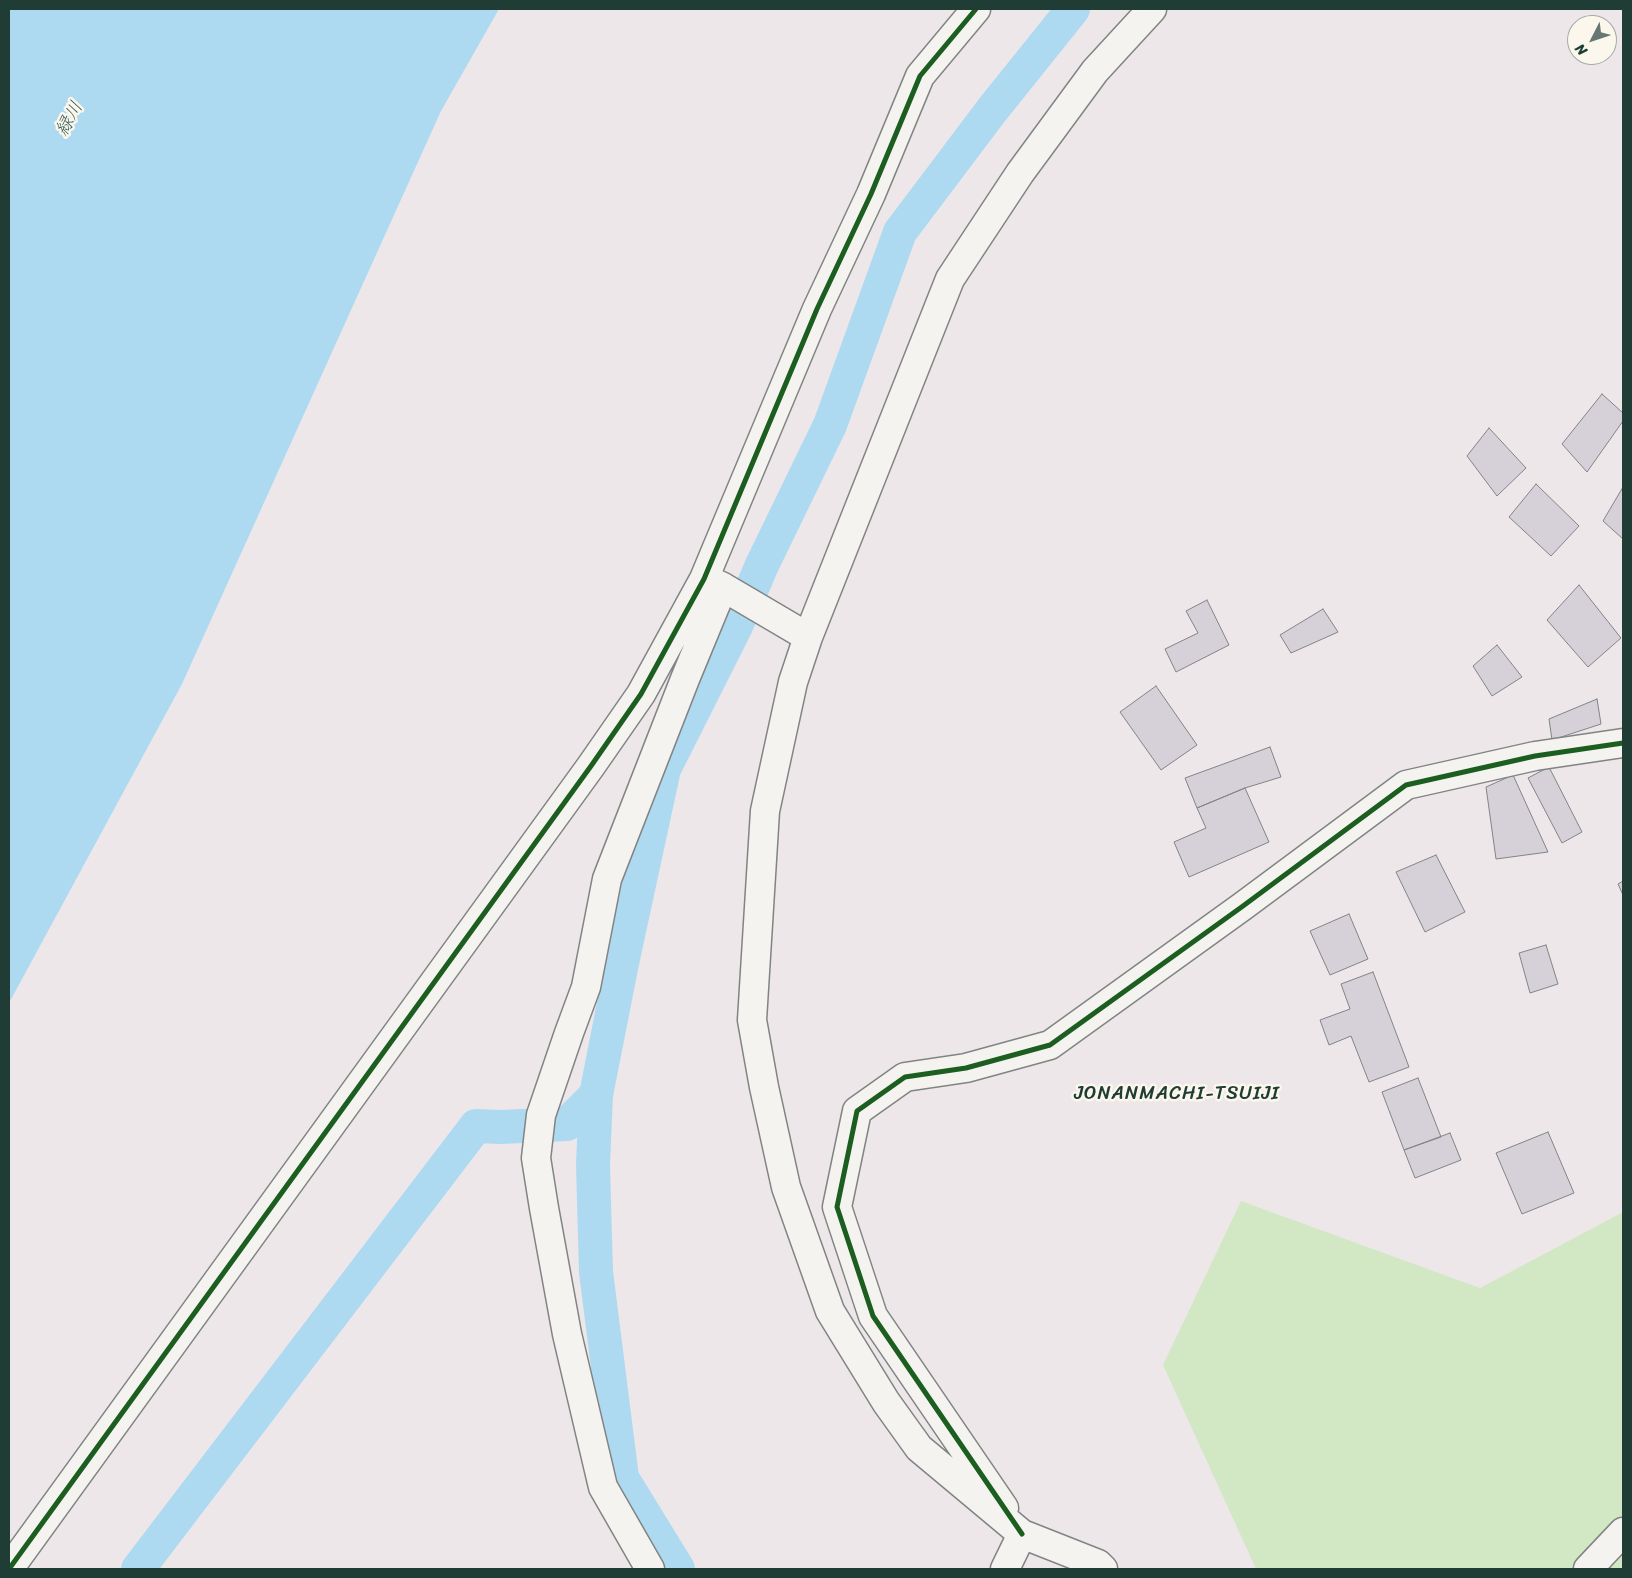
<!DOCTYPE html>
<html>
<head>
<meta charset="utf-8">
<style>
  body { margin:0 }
  #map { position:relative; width:1632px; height:1578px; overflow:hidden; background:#ede7ea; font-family:Sriracha,sans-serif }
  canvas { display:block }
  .frame { position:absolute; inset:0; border:10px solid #1f3d34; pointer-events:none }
  .north { position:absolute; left:1567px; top:15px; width:50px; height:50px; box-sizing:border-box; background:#fbf7ec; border:1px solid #a3ada2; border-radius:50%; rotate:229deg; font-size:14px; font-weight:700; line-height:20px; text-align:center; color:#1f3d34 }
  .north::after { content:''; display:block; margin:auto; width:18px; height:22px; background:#677874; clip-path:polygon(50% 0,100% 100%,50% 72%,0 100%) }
</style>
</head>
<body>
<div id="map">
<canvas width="1632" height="1578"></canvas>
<div class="frame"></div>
<div class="north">N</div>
</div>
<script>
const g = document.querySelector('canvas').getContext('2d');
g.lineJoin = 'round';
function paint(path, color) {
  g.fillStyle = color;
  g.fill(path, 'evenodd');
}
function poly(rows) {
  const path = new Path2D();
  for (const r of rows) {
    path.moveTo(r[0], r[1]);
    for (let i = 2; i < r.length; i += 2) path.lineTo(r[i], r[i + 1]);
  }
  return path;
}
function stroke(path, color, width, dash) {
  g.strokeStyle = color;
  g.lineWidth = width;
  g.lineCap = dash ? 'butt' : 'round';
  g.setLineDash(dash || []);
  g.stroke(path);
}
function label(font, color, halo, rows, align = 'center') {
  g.font = font + ' Sriracha,"Klee One",sans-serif';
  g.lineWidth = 5;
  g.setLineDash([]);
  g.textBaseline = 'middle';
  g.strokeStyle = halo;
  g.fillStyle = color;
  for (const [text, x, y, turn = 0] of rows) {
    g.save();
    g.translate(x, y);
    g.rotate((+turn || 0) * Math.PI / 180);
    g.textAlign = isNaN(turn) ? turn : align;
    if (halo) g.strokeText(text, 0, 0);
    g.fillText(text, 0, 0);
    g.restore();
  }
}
paint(poly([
  [1241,1201,1480,1288,1623,1212,1623,1569,1256,1569,1163,1365]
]), '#d2e8c5');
paint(poly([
  [9,9,499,9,441,111,182,684,9,1003]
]), '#aedaf1');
stroke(poly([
  [138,1569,476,1126,500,1127,567,1124,596,1095],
  [678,1569,622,1478,596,1272,593,1165,596,1095,622,963,664,769,736,626,762,565,830,425,900,232,992,110,1073,9]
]), '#aedaf1', 34);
const building = poly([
  [1602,394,1623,413,1623,421,1587,472,1562,444,1602,394],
  [1489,428,1526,468,1497,496,1467,456,1489,428],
  [1536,484,1579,526,1551,556,1509,517,1536,484],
  [1623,487,1623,539,1603,521,1623,487],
  [1579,585,1621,638,1588,667,1547,620,1579,585],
  [1207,600,1229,645,1176,672,1165,649,1198,633,1186,611,1207,600],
  [1323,609,1338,632,1291,653,1280,635,1323,609],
  [1497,645,1522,677,1492,696,1473,666,1497,645],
  [1156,686,1197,745,1161,770,1120,712,1156,686],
  [1597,699,1601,724,1552,740,1549,719,1597,699],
  [1270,747,1281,777,1245,788,1197,808,1185,778,1270,747],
  [1549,767,1582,832,1562,843,1528,778,1549,767],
  [1513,775,1548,852,1496,859,1486,787,1513,775],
  [1245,788,1269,842,1189,877,1174,842,1206,828,1197,808,1245,788],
  [1436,855,1465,912,1425,932,1396,872,1436,855],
  [1623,881,1623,895,1618,884,1623,881],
  [1349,914,1368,959,1330,975,1310,931,1349,914],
  [1546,945,1558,984,1530,993,1519,953,1546,945],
  [1373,972,1409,1067,1369,1082,1351,1036,1329,1045,1320,1020,1350,1009,1341,984,1373,972],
  [1418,1078,1441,1137,1404,1150,1382,1092,1418,1078],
  [1548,1132,1574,1193,1522,1214,1496,1153,1548,1132],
  [1450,1133,1461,1160,1415,1178,1404,1150,1450,1133]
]);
paint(building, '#d6d0d9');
stroke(building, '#818484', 1);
const minor = poly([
  [706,579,723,587,808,637],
  [1004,1508,873,1316,837,1207,857,1111,905,1077,966,1068,1050,1045,1243,906,1406,785,1535,756,1623,743],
  [9,1569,591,766,641,694,704,579,817,309,871,194,920,76,976,9],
  [650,1569,603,1487,567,1334,544,1208,536,1158,541,1115,569,1033,586,987,607,879,685,679,723,587],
  [1005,1569,1022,1534],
  [1103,1569,1098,1564,1022,1534,919,1448,886,1402,830,1311,786,1187,764,1087,752,1020,765,811,793,682,808,637,950,279,1020,173,1095,71,1152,9],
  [1588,1569,1623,1532]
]);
stroke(minor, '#818484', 31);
stroke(minor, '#f5f3f0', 28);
stroke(poly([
  [1022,1534,873,1316,837,1207,857,1111,905,1077,966,1068,1050,1045,1243,906,1406,785,1535,756,1623,743],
  [9,1569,591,766,641,694,704,579,817,309,871,194,920,76,976,9]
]), '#1b5e20', 5);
label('italic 18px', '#365b5a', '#fbf7ec', [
  ["緑川",70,119,-61]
]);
g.letterSpacing = '1px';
label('19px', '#1f3d34', '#fbf7ec', [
  ["JONANMACHI-TSUIJI",1177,1094]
]);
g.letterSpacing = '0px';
</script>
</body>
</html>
